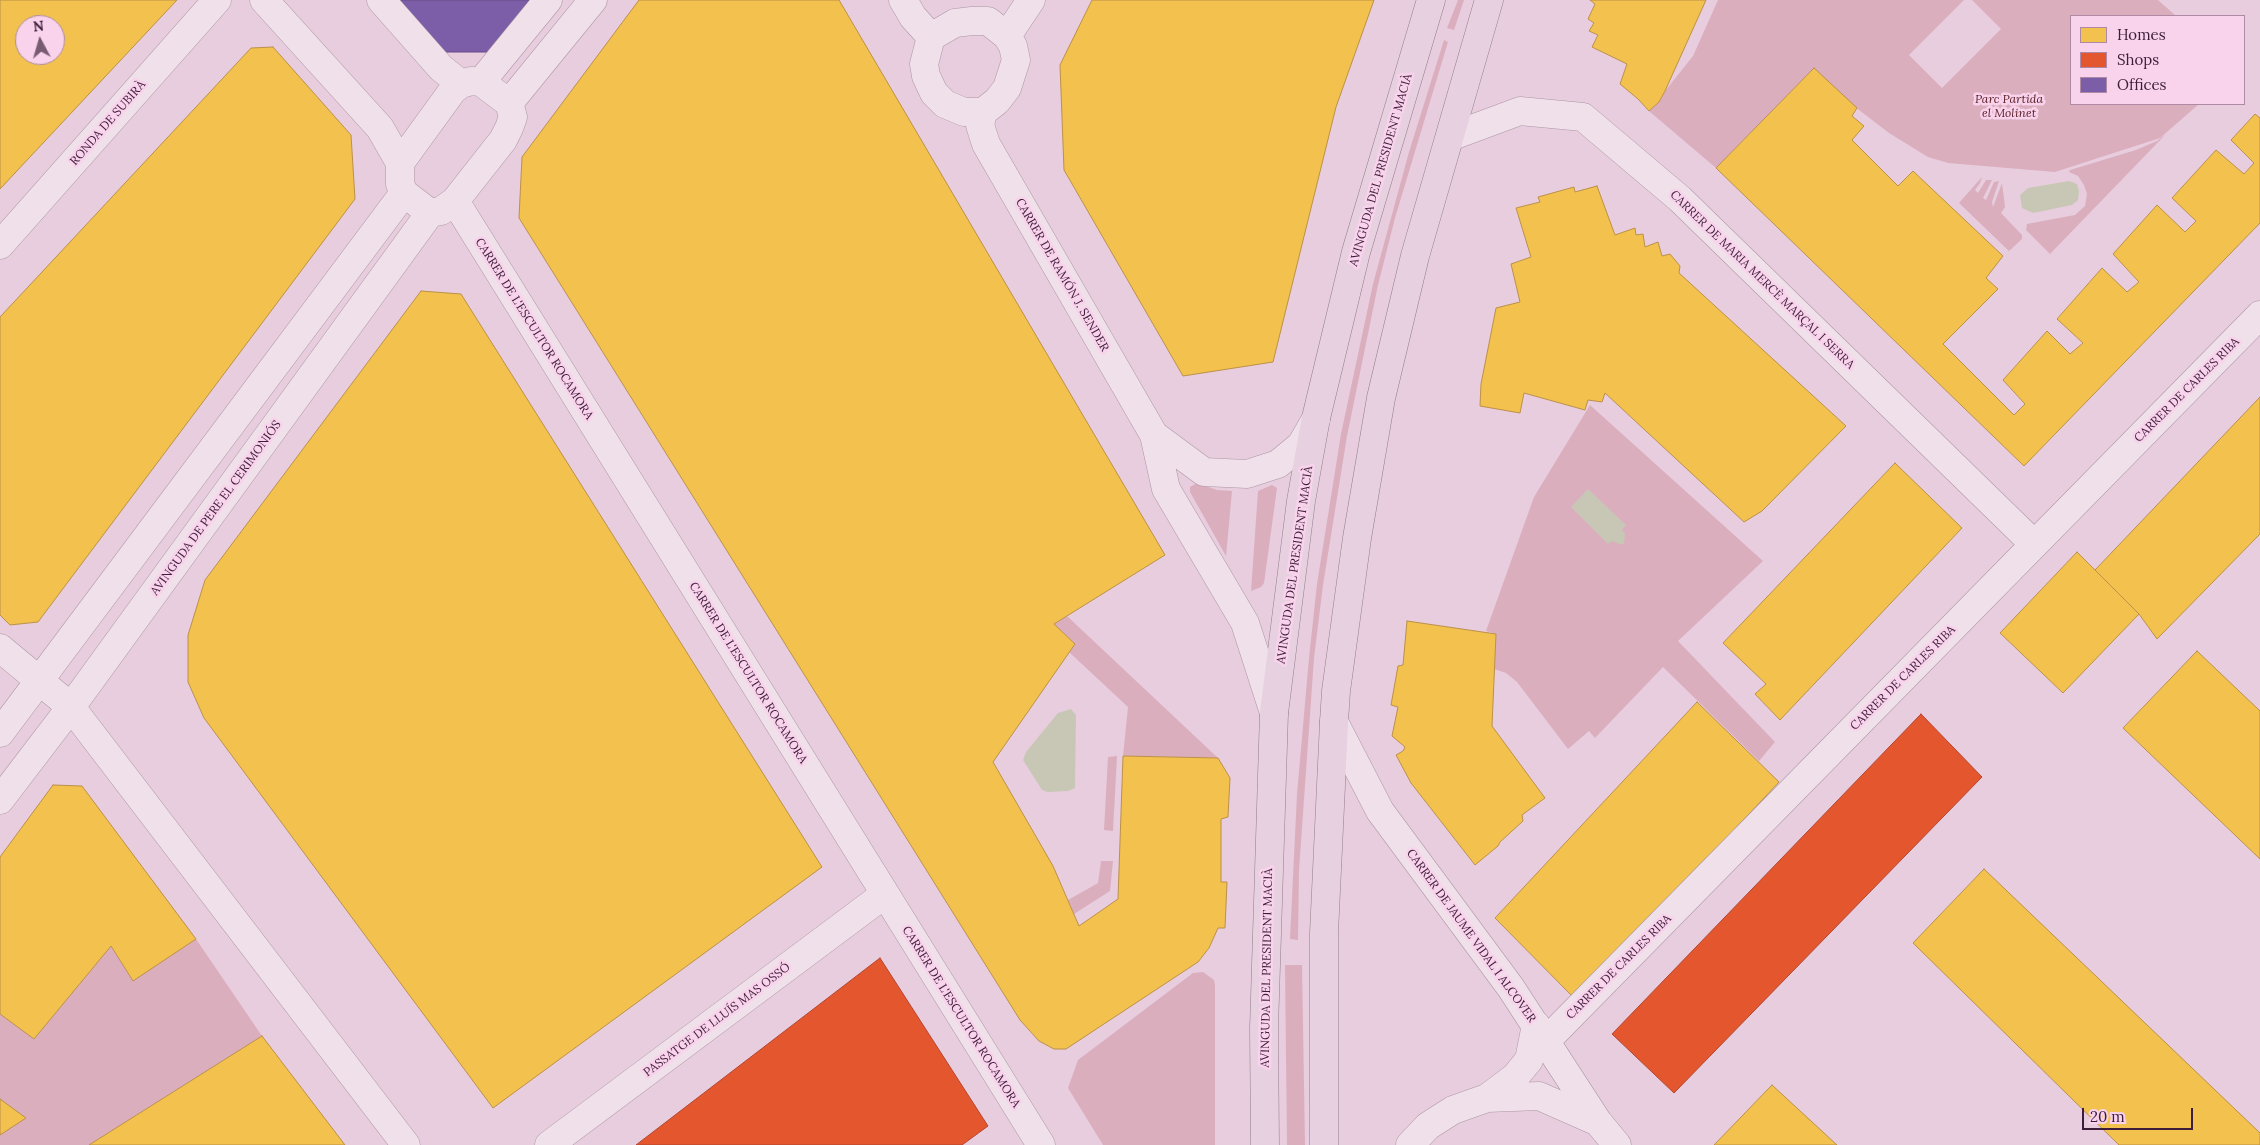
<!DOCTYPE html>
<html>
<head>
<meta charset="utf-8">
<style>
  body { margin:0 }
  #map { position:relative; width:2260px; height:1145px; overflow:hidden; background:#e7cdde; font-family:Lora,serif }
  canvas { display:block }
  .legend { position:absolute; left:2070px; top:15px; width:175px; height:90px; box-sizing:border-box; background:#f9d3ec; border:1px solid #ae8aa4; margin:0; padding:6px 9px; list-style:none; font-size:15px; color:#3d1d39 }
  .legend li { display:flex; align-items:center; gap:10px; height:25px }
  .legend b { width:25px; border:1px solid #ae8aa4 }
  .north { position:absolute; left:15px; top:15px; width:50px; height:50px; box-sizing:border-box; background:#f9d3ec; border:1px solid #ae8aa4; border-radius:50%; rotate:354deg; font-size:14px; font-weight:700; line-height:20px; text-align:center; color:#3d1d39 }
  .north::after { content:''; display:block; margin:auto; width:18px; height:22px; background:#785b73; clip-path:polygon(50% 0,100% 100%,50% 72%,0 100%) }
  .scale { position:absolute; left:2082px; top:1108px; width:111px; height:22px; box-sizing:border-box; border:2px solid #3d1d39; border-top:0; padding-left:6px; font-size:15px; line-height:18px; white-space:nowrap; color:#3d1d39; -webkit-text-stroke:4px #f9d3ec; paint-order:stroke }
</style>
</head>
<body>
<div id="map">
<canvas width="2260" height="1145"></canvas>
<ul class="legend">
<li><b style="height:14px;background:#f2c14e"></b>Homes</li>
<li><b style="height:14px;background:#e4572e"></b>Shops</li>
<li><b style="height:14px;background:#7b5ea7"></b>Offices</li>
</ul>
<div class="north">N</div>
<div class="scale">20 m</div>
</div>
<script>
const g = document.querySelector('canvas').getContext('2d');
g.lineJoin = 'round';
function paint(path, color) {
  g.fillStyle = color;
  g.fill(path, 'evenodd');
}
function poly(rows) {
  const path = new Path2D();
  for (const r of rows) {
    path.moveTo(r[0], r[1]);
    for (let i = 2; i < r.length; i += 2) path.lineTo(r[i], r[i + 1]);
  }
  return path;
}
function stroke(path, color, width, dash) {
  g.strokeStyle = color;
  g.lineWidth = width;
  g.lineCap = dash ? 'butt' : 'round';
  g.setLineDash(dash || []);
  g.stroke(path);
}
function label(font, color, halo, rows, align = 'center') {
  g.font = font + ' Lora,serif';
  g.lineWidth = 5;
  g.setLineDash([]);
  g.textBaseline = 'middle';
  g.strokeStyle = halo;
  g.fillStyle = color;
  for (const [text, x, y, turn = 0] of rows) {
    g.save();
    g.translate(x, y);
    g.rotate((+turn || 0) * Math.PI / 180);
    g.textAlign = isNaN(turn) ? turn : align;
    if (halo) g.strokeText(text, 0, 0);
    g.fillText(text, 0, 0);
    g.restore();
  }
}
paint(poly([
  [1458,0,1464,0,1454,30,1447,28],
  [1718,0,1964,0,1909,55,1942,88,2001,29,1972,0,2158,0,2176,16,2071,16,2071,104,2199,104,2160,138,2055,172,1948,163,1928,157,1889,133,1846,100,1814,68,1716,168,1649,111,1659,102,1665,91,1693,56],
  [1444,40,1448,42,1395,218,1378,285,1347,436,1323,585,1314,658,1299,870,1298,940,1290,939,1297,794,1309,658,1317,584,1341,434,1373,284,1409,152],
  [2166,134,2050,254,2026,230,2027,224,2075,215,2085,206,2087,194,2084,185,2078,176,2069,172,2070,170,2136,150,2157,141],
  [1982,177,1980,183,1975,190,1978,193,1986,180,1992,180,1983,198,1986,200,1994,182,1999,181,1992,202,1993,207,2002,183,2005,207,2001,213,2022,235,2022,239,2009,251,1959,203],
  [1590,405,1763,561,1678,641,1775,742,1759,761,1663,667,1595,738,1589,731,1568,749,1517,682,1506,673,1494,669,1496,634,1486,631,1534,497],
  [1197,483,1217,490,1232,491,1226,556,1190,492,1190,487],
  [1272,485,1277,488,1264,583,1261,587,1251,591,1258,491],
  [1067,616,1218,758,1123,756,1128,707,1069,652,1075,644,1054,624],
  [1117,756,1113,831,1104,830,1108,757],
  [1101,861,1113,861,1110,891,1074,914,1068,900,1098,883],
  [196,939,262,1036,89,1145,0,1145,0,1014,34,1038,111,946,133,980],
  [1285,965,1302,965,1305,1145,1287,1145],
  [1203,972,1214,980,1215,986,1215,1145,1103,1145,1068,1088,1078,1060,1193,973]
]), '#dbaebe');
paint(poly([
  [2069,181,2077,184,2079,191,2078,200,2072,205,2033,213,2022,208,2020,195,2028,188],
  [1588,489,1626,525,1622,530,1625,534,1624,544,1619,544,1612,541,1608,544,1571,507],
  [1071,709,1076,715,1075,788,1068,791,1047,792,1042,790,1023,760,1026,752,1058,713]
]), '#c8c7b6');
const homes = poly([
  [0,0,177,0,0,189,0,0],
  [25,25,55,25,55,55,25,55,25,25],
  [639,0,839,0,1165,555,1054,624,1075,644,993,762,1053,866,1079,926,1118,899,1123,756,1218,758,1230,778,1228,817,1221,819,1221,882,1227,882,1225,928,1218,928,1209,948,1198,962,1066,1049,1054,1049,1039,1041,1020,1020,519,218,522,157,639,0],
  [1092,0,1374,0,1336,107,1273,362,1183,376,1064,170,1060,65,1092,0],
  [1590,0,1706,0,1665,91,1659,102,1649,111,1638,99,1620,84,1627,64,1592,47,1598,35,1589,31,1594,23,1588,19,1595,4,1590,0],
  [273,47,351,135,355,199,38,622,10,625,0,615,0,317,251,48,273,47],
  [1814,68,1857,108,1852,116,1864,126,1852,140,1898,186,1913,171,2003,256,1986,278,1998,289,1943,344,2014,415,2025,404,2003,380,2047,331,2070,354,2083,343,2057,319,2102,268,2127,292,2139,282,2113,254,2157,205,2185,232,2196,221,2172,198,2216,150,2244,174,2254,163,2231,140,2255,114,2260,118,2260,223,2024,466,1716,168,1814,68],
  [1597,186,1615,235,1635,228,1636,235,1643,234,1645,247,1658,242,1662,256,1670,254,1680,266,1679,273,1846,426,1762,511,1744,522,1605,393,1602,402,1588,400,1585,410,1524,393,1520,413,1480,406,1481,384,1496,308,1520,302,1511,264,1531,257,1516,208,1540,202,1538,197,1574,187,1575,192,1597,186],
  [421,291,461,294,822,867,493,1108,204,718,188,682,188,635,205,580,421,291],
  [2260,397,2260,534,2157,639,2139,614,2095,570,2260,397],
  [1895,463,1962,528,1780,720,1755,694,1766,684,1723,643,1895,463],
  [2077,552,2139,614,2063,693,2000,633,2077,552],
  [1407,621,1496,634,1492,726,1545,798,1522,815,1523,821,1500,842,1498,846,1475,865,1411,783,1396,755,1403,751,1405,747,1392,736,1398,707,1391,705,1398,666,1403,665,1407,621],
  [2197,651,2260,711,2260,859,2123,728,2197,651],
  [1697,702,1779,782,1673,895,1572,996,1495,918,1697,702],
  [53,785,82,786,196,939,133,981,111,946,34,1039,0,1014,0,857,53,785],
  [1984,869,2260,1133,2260,1145,2119,1145,1913,943,1984,869],
  [262,1036,345,1145,89,1145,262,1036],
  [1772,1085,1837,1145,1714,1145,1772,1085],
  [0,1099,26,1118,0,1135,0,1099]
]);
paint(homes, '#f2c14e');
stroke(homes, '#bc9048', 1);
const shops = poly([
  [1921,714,1982,777,1674,1093,1612,1034,1921,714],
  [880,958,988,1126,962,1145,636,1145,880,958]
]);
paint(shops, '#e4572e');
stroke(shops, '#b24631', 1);
const offices = poly([
  [395,0,529,0,491,52,444,52,395,0]
]);
paint(offices, '#7b5ea7');
stroke(offices, '#684a86', 1);
const street = poly([
  [264,0,380,128,400,163],
  [381,0,441,68,461,84],
  [903,0,913,17,931,37],
  [972,21,988,21,1007,36,1013,46,1016,60,1007,88,997,101,983,112,964,112,945,104,934,93,926,76,924,64,931,37,955,23,972,21],
  [1007,36,1031,0],
  [471,81,481,82,509,103,513,117,509,128,503,140,455,201,441,211,430,213,404,193,400,184,400,163,453,90,461,84,471,81],
  [481,82,548,0],
  [509,103,593,0],
  [983,112,980,125,986,144,1154,435,1166,489,1245,623,1274,713],
  [1450,137,1520,111,1583,117,1680,199,2034,544],
  [455,201,1041,1145],
  [0,245,217,0],
  [1154,435,1204,472,1247,474,1278,464,1301,445,1316,419],
  [0,648,71,707,406,1145],
  [1334,722,1380,811,1511,988,1598,1122,1617,1145],
  [0,733,404,193],
  [0,800,71,707,430,213],
  [1545,1042,2260,315],
  [1487,1098,1539,1096,1598,1122],
  [549,1145,885,894],
  [1410,1145,1428,1126,1453,1110,1487,1098,1515,1077,1529,1060,1536,1025]
]);
const primary = poly([
  [1265,1145,1264,1028,1274,713,1301,501,1316,418,1356,252,1431,0],
  [1324,1145,1324,933,1334,722,1336,691,1357,538,1381,398,1415,256,1489,0]
]);
stroke(street, '#ad96a6', 29);
stroke(primary, '#927d8d', 29);
stroke(street, '#efe0e9', 28);
stroke(primary, '#e7d0e0', 28);
label('italic 12px', '#5c2128', '#f9d3ec', [
  ["Parc Partida",2009,100],
  ["el Molinet",2009,114]
]);
label('12px', '#3d1d39', '#f9d3ec', [
  ["RONDA DE SUBIRÀ",108,123,-49],
  ["AVINGUDA DEL PRESIDENT MACIÀ",1381,170,-74],
  ["CARRER DE RAMÓN J. SENDER",1062,275,60],
  ["CARRER DE MARIA MERCÈ MARÇAL I SERRA",1762,280,44],
  ["CARRER DE L'ESCULTOR ROCAMORA",534,329,58],
  ["CARRER DE CARLES RIBA",2187,390,-45],
  ["AVINGUDA DE PERE EL CERIMONIÓS",216,508,-54],
  ["AVINGUDA DEL PRESIDENT MACIÀ",1295,565,-82],
  ["CARRER DE L'ESCULTOR ROCAMORA",748,673,58],
  ["CARRER DE CARLES RIBA",1903,678,-45],
  ["CARRER DE JAUME VIDAL I ALCOVER",1471,936,54],
  ["CARRER DE CARLES RIBA",1619,967,-45],
  ["AVINGUDA DEL PRESIDENT MACIÀ",1267,968,-89],
  ["CARRER DE L'ESCULTOR ROCAMORA",961,1017,58],
  ["PASSATGE DE LLUÍS MAS OSSÓ",717,1020,-37]
]);
</script>
</body>
</html>
